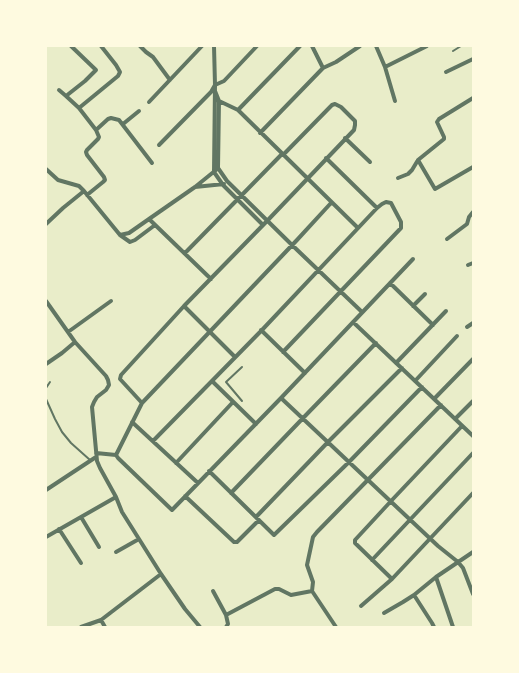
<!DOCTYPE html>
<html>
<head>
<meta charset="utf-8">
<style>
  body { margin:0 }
  #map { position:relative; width:519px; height:673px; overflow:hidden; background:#e9edc9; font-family:Roboto,sans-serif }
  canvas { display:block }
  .frame { position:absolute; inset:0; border:47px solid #fefae0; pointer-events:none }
</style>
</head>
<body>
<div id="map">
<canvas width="519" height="673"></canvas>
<div class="frame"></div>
</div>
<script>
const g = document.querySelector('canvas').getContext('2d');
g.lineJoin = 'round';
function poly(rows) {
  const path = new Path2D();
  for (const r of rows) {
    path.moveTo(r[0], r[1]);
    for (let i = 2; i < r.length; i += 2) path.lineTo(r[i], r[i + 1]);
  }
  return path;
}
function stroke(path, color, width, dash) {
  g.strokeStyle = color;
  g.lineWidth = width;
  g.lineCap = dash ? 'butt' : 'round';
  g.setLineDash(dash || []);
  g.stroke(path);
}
stroke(poly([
  [453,51,461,46],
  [242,367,226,382,242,401],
  [46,388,50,382],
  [46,399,55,419,62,432,71,443,90,460]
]), '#617663', 2);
stroke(poly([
  [71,46,96,70,85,81,66,96,79,108,96,130,99,137,98,139,87,150,86,152,87,155,104,177,105,180,103,182,87,195],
  [140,46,146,52,153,57,170,80],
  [214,46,215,85,214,172,223,185,263,225],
  [376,46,385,67,395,101],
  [385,67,427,46],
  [323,68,336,62,360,46],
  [446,72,473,59],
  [59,90,66,96],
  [215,91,219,101,218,168,227,181,292,245,362,312],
  [217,100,238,110,358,228],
  [149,102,202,46],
  [79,108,118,76,120,72,116,65,101,46],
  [238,110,300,46],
  [123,124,139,111],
  [96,130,108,119,111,118,119,120,152,163],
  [260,133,323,68,312,46],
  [345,138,370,162],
  [159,145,211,92,215,85,224,81,257,46],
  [283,155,332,105,335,104,341,107,355,121,355,125,354,130,267,221,184,306,121,375,120,379,142,403,116,455,118,458,172,510,281,398,413,259],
  [326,158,377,208],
  [418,160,435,189,473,167],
  [46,169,58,180,79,186,84,191,120,235,130,242,135,240,155,225],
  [398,178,408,174,412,170,418,160,444,139,444,137,437,122,439,119,473,98],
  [195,187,224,184],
  [149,219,211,279],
  [46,224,63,208,84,191],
  [120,235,129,233,149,219,195,187,216,170],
  [447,239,467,224,469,217,473,212],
  [185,253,282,154],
  [468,265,473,263],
  [390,283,433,325],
  [46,301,75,342,106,376,108,380,109,385,106,390,97,397,94,402,92,407,97,461,100,468,116,497,122,512,139,539,161,574,185,609,200,627],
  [184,306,235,357],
  [413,306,425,294],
  [353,322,473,436],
  [467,327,473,323],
  [261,330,305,373],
  [68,332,111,301],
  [396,363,446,311],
  [46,364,62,353,75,342],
  [212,381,256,424],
  [415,381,457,336],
  [281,398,438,546,458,562,463,568,473,594],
  [434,399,473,359],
  [142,403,297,240,331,203],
  [455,419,473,401],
  [132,422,198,483],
  [462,426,392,500,355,540,355,543,392,579,473,493],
  [153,441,262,330,377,208,382,204,386,202,391,203,401,222,401,228,283,352],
  [96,453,116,455],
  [176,463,233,402],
  [209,471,274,535,349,462,422,387],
  [46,490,96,457],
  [231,493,306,415,376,343],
  [185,496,234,542,237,542,259,520],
  [81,517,99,547],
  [256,517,328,442,402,368],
  [59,529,81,563],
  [46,537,116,497],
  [116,552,139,539],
  [372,560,473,453],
  [436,577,453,627],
  [213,591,226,615,228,624,226,627],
  [414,595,432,623,434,627],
  [361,606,392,579],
  [384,613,403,602,414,595,436,577,473,552],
  [226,615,275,589,279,589,291,595,312,591],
  [101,620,105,627],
  [81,627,101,620,161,574],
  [336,627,312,591,313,582,307,565,313,537,317,532,441,405]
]), '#617663', 4);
</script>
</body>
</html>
